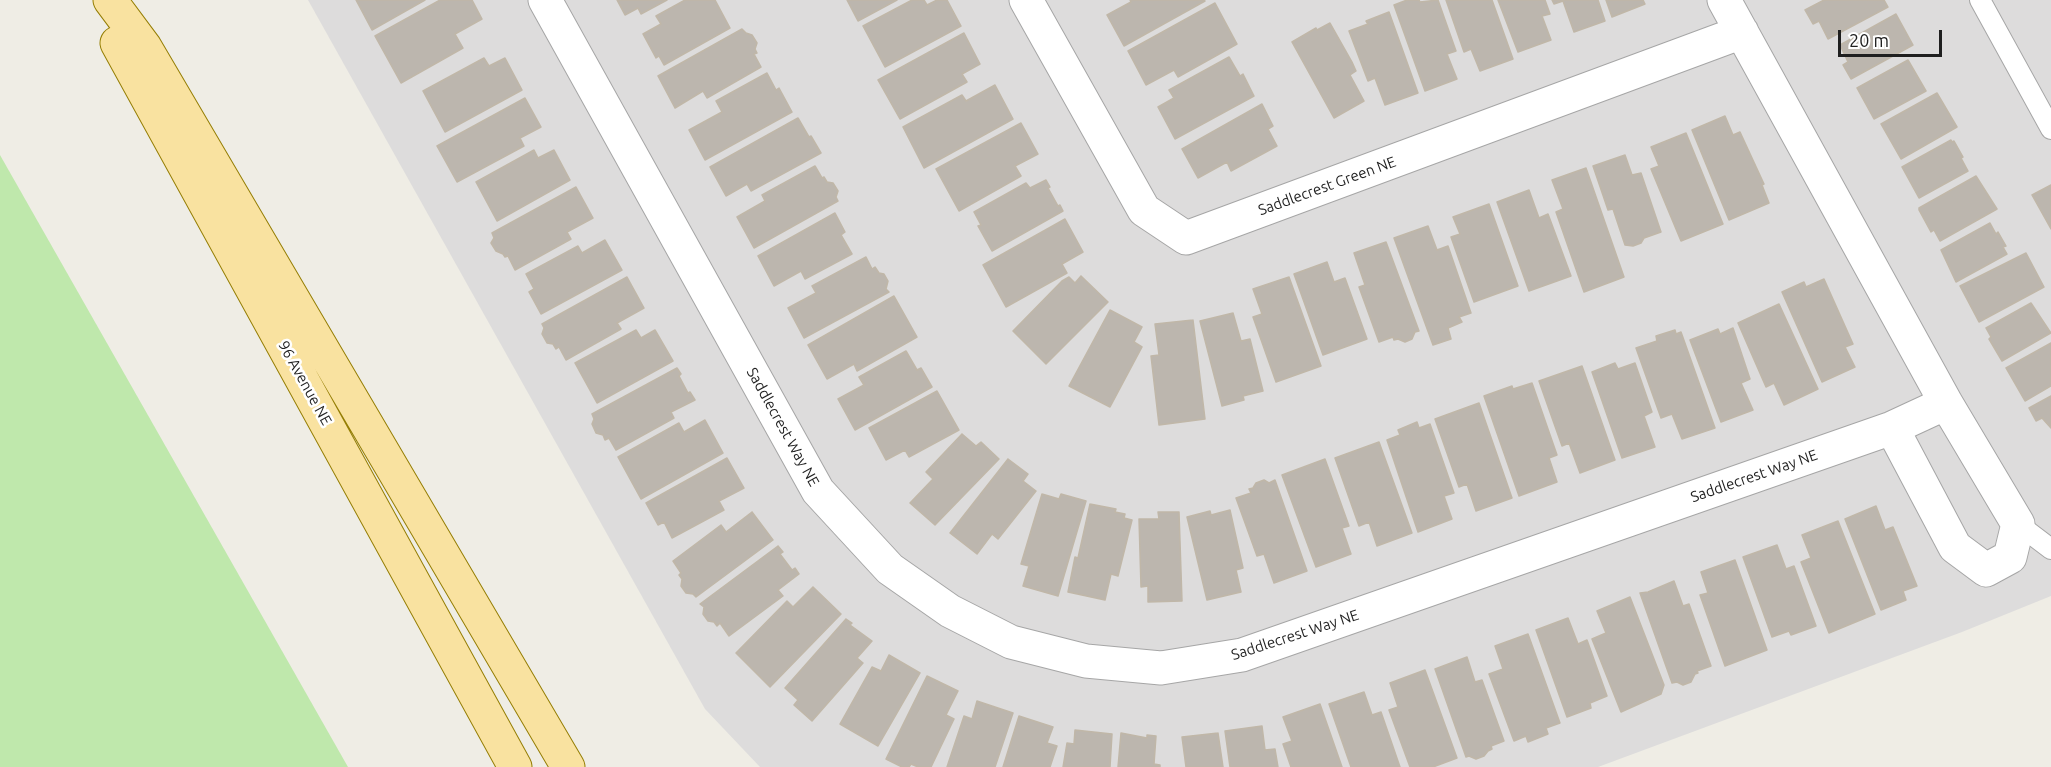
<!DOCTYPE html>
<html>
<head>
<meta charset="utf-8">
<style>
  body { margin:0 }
  #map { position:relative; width:2051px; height:767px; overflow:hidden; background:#efede5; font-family:Ubuntu,sans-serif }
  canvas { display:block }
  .scale { position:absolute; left:1838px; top:30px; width:104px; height:27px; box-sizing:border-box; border:3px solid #1f1f1f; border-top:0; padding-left:8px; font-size:18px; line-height:21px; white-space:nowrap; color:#1f1f1f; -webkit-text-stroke:4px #fff; paint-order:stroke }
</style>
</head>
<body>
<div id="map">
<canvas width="2051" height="767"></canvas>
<div class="scale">20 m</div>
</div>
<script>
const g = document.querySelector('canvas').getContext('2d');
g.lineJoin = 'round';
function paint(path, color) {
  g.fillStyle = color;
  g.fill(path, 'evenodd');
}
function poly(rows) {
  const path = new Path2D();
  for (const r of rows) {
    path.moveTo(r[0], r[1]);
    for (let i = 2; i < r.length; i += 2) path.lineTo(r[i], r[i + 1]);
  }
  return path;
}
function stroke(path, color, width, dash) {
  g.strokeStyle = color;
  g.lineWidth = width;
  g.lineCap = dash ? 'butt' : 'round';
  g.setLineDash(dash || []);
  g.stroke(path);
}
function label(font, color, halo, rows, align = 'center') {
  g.font = font + ' Ubuntu,sans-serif';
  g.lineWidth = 5;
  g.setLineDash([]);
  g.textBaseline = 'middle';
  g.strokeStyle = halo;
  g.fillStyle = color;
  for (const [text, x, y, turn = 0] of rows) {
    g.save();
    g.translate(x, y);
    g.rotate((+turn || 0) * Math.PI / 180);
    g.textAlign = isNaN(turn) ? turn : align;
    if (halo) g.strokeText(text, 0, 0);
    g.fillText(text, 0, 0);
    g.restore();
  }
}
paint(poly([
  [308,0,2051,0,2051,596,1962,632,1598,767,760,767,705,709]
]), '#dddcdc');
paint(poly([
  [0,155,348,767,0,767]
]), '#bfe8ac');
const building = poly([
  [356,0,425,0,372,30,356,0],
  [440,0,472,0,482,19,455,34,463,48,401,83,375,36,440,0],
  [617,0,667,0,641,14,638,8,625,15,617,0],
  [685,0,715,0,730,28,664,65,659,56,656,58,643,34,661,24,656,16,685,0],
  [847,0,897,0,858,21,847,0],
  [912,0,924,0,927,5,937,0,947,0,961,26,885,67,863,26,912,0],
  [1130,0,1204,0,1205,1,1124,46,1107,15,1131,2,1130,0],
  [1407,0,1419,0,1420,2,1438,0,1456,51,1447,54,1457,79,1425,91,1394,5,1407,0],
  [1446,0,1492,0,1513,59,1480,71,1471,49,1464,52,1446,0],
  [1498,0,1545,0,1550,14,1542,16,1551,40,1518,52,1498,0],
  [1552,0,1598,0,1605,21,1574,32,1563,1,1554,4,1552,0],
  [1606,0,1643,0,1645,4,1612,17,1606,0],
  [1824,0,1884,0,1888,7,1828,39,1819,21,1813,24,1805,10,1824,0],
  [1215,3,1237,44,1178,77,1174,70,1146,85,1128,51,1215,3],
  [1389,12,1418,93,1385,105,1375,78,1368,81,1349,31,1368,24,1366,21,1389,12],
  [1896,14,1913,45,1851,79,1843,65,1848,62,1840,45,1896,14],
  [1330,23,1352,62,1356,71,1350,75,1364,101,1334,118,1292,42,1316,28,1317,30,1330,23],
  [742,29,746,33,752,35,757,43,755,49,757,53,754,54,761,67,707,98,703,91,675,108,658,76,742,29],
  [964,33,980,64,962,74,967,82,900,119,878,80,964,33],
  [1229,57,1240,76,1243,74,1254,96,1175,139,1158,107,1174,98,1169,90,1229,57],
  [484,58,489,66,505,58,522,90,445,132,423,91,484,58],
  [1908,60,1926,91,1874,119,1857,88,1908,60],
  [767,73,776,90,779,88,792,112,705,160,689,130,722,112,716,101,767,73],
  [995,85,1013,119,924,168,903,127,962,95,966,101,995,85],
  [1937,93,1957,127,1901,159,1881,124,1937,93],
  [525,98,541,127,520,138,524,146,457,182,437,146,525,98],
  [1262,104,1273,126,1268,129,1277,146,1231,171,1227,162,1198,178,1182,149,1262,104],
  [1725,116,1733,135,1740,132,1764,184,1762,185,1769,203,1729,220,1692,130,1725,116],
  [798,118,809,137,811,136,821,153,751,191,747,184,726,196,710,167,798,118],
  [1021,123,1038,154,1015,166,1021,176,959,211,936,169,1021,123],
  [1686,133,1723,224,1681,241,1651,169,1659,166,1651,147,1686,133],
  [1951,140,1952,142,1954,141,1963,157,1961,158,1968,171,1919,198,1902,167,1951,140],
  [534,150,538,158,554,150,570,180,497,221,476,182,534,150],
  [1625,155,1632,175,1641,173,1661,232,1644,238,1641,243,1633,246,1625,245,1613,209,1608,210,1593,166,1625,155],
  [815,166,822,178,824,177,827,182,833,183,838,191,836,197,838,201,754,248,737,217,765,201,762,195,815,166],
  [1586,168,1624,277,1584,292,1556,212,1563,209,1552,180,1586,168],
  [1976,176,1997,209,1940,241,1934,230,1931,232,1919,210,1919,208,1976,176],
  [1046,180,1050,187,1048,188,1058,206,1060,205,1063,211,992,251,978,226,981,225,974,212,1026,183,1030,188,1046,180],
  [2051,185,2051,229,2032,195,2051,185],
  [576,187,593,218,567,232,571,239,515,270,508,256,505,257,503,254,496,251,491,243,494,238,492,233,576,187],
  [1529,190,1539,218,1548,214,1571,276,1529,291,1497,202,1529,190],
  [1489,204,1518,286,1474,302,1451,237,1460,234,1453,217,1489,204],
  [835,213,845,232,841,235,852,254,805,279,801,271,774,286,758,256,835,213],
  [1065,219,1083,252,1062,264,1067,273,1006,307,983,265,1065,219],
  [1990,223,1996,234,1998,232,2006,246,2003,247,2007,254,1956,282,1941,250,1990,223],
  [1428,226,1437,250,1448,246,1471,313,1459,317,1462,322,1448,328,1451,339,1433,345,1394,238,1428,226],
  [605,240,622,270,541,314,529,292,534,289,526,274,578,246,582,253,605,240],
  [1386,242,1419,331,1415,332,1412,339,1405,342,1398,339,1394,340,1393,337,1379,342,1359,287,1365,285,1354,253,1386,242],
  [2026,253,2044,287,1979,322,1960,286,2026,253],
  [866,257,872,269,875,267,879,273,884,274,888,281,886,289,889,292,804,338,788,308,816,293,812,286,866,257],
  [1327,262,1334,282,1345,278,1367,339,1323,355,1294,274,1327,262],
  [1081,276,1108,302,1046,364,1013,331,1062,281,1069,277,1075,283,1081,276],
  [627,277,644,308,617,323,621,329,566,360,559,347,556,349,553,344,547,343,542,334,544,328,542,324,627,277],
  [1289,277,1321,366,1276,382,1253,317,1262,314,1253,289,1289,277],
  [1824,279,1853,344,1845,347,1855,367,1822,382,1782,292,1804,282,1806,287,1824,279],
  [894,296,917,337,857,371,854,364,827,379,808,345,894,296],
  [2031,303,2051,333,2002,361,1989,339,1991,337,1986,328,2031,303],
  [1779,304,1818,389,1784,405,1774,383,1766,387,1738,323,1779,304],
  [1110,310,1142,327,1134,342,1142,347,1110,407,1069,386,1110,310],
  [1233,313,1241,341,1250,339,1263,391,1243,396,1244,400,1222,406,1200,321,1233,313],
  [1193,320,1205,419,1159,425,1151,356,1159,355,1155,324,1193,320],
  [1733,328,1750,379,1741,383,1753,410,1721,422,1690,340,1718,329,1720,334,1733,328],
  [636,330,641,338,655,330,673,361,597,403,575,363,636,330],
  [1675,330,1676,334,1681,332,1715,428,1682,439,1672,414,1661,418,1636,348,1657,341,1656,336,1675,330],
  [2051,343,2051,386,2025,401,2006,368,2051,343],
  [906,351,917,370,921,368,932,387,855,430,838,399,864,385,859,377,906,351],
  [1615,363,1618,369,1635,363,1652,412,1644,416,1655,447,1622,458,1592,372,1615,363],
  [1582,366,1615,460,1580,473,1569,443,1562,446,1539,381,1582,366],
  [677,368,681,374,679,376,688,393,690,392,695,400,671,412,674,418,616,450,609,438,605,440,603,435,596,433,592,424,594,419,592,414,677,368],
  [1532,383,1557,455,1549,458,1557,482,1519,496,1484,396,1512,386,1513,389,1532,383],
  [937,391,959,430,909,457,905,450,886,460,869,428,937,391],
  [2051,396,2051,428,2042,418,2036,421,2029,408,2051,396],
  [1479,403,1512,498,1476,511,1467,484,1459,487,1435,419,1479,403],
  [705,420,723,453,641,499,618,457,679,423,684,432,705,420],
  [1417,422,1419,428,1430,424,1454,493,1444,496,1452,519,1418,532,1387,440,1400,435,1398,430,1417,422],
  [962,434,976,446,981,442,999,459,935,525,910,503,933,479,926,472,962,434],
  [1379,442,1412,533,1377,546,1369,522,1359,526,1335,458,1379,442],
  [727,458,744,488,719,501,724,510,672,538,664,522,658,525,646,503,727,458],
  [1008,459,1028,474,1023,481,1036,491,998,539,992,534,977,554,950,533,1008,459],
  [1325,459,1349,526,1342,528,1351,554,1316,567,1282,475,1325,459],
  [1264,480,1269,483,1275,480,1307,571,1274,583,1264,554,1257,556,1236,498,1251,493,1249,489,1253,488,1256,483,1264,480],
  [1042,494,1059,499,1061,494,1086,501,1058,596,1023,586,1029,566,1021,564,1042,494],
  [1090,504,1116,509,1115,512,1125,514,1124,518,1132,520,1118,576,1111,574,1105,600,1068,592,1075,557,1078,558,1090,504],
  [1876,506,1885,530,1893,527,1917,586,1903,591,1906,600,1881,610,1845,519,1876,506],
  [1230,510,1243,568,1236,570,1241,592,1207,600,1187,517,1210,511,1211,515,1230,510],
  [752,512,773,540,696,597,693,594,686,593,681,586,682,579,679,575,681,573,673,561,721,525,726,532,752,512],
  [1158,512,1179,512,1182,601,1148,602,1148,586,1141,587,1139,519,1159,519,1158,512],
  [1838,521,1875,614,1829,633,1801,562,1811,558,1802,535,1838,521],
  [1777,545,1786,569,1794,566,1816,626,1791,635,1789,631,1772,637,1743,557,1777,545],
  [778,546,783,552,780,554,792,570,795,568,799,574,778,590,783,596,729,636,720,623,717,626,714,622,708,621,703,614,704,607,700,604,778,546],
  [1735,560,1767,650,1725,666,1700,595,1708,593,1701,572,1735,560],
  [1674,581,1683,606,1689,604,1711,666,1697,671,1698,673,1695,674,1691,682,1683,685,1677,682,1672,683,1640,593,1648,592,1674,581],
  [813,587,841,614,770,687,736,653,787,601,793,607,813,587],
  [1630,597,1664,685,1661,694,1621,712,1592,639,1606,633,1597,611,1630,597],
  [1568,618,1578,644,1587,640,1607,696,1590,703,1591,708,1567,717,1536,630,1568,618],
  [846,619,852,623,850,625,872,641,857,658,863,663,812,721,794,705,798,700,785,688,846,619],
  [1528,634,1560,723,1546,728,1548,734,1528,742,1526,736,1514,741,1489,674,1503,669,1495,646,1528,634],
  [889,655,920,673,878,746,840,724,872,667,881,671,889,655],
  [1467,657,1475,682,1482,680,1504,741,1491,746,1492,749,1488,751,1484,756,1476,759,1469,756,1466,757,1435,669,1467,657],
  [1425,670,1457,758,1433,767,1410,767,1389,710,1398,707,1390,683,1425,670],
  [927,676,958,691,946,715,954,719,931,767,918,767,911,764,909,767,902,767,886,759,927,676],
  [1364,692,1372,715,1381,712,1400,767,1351,767,1329,704,1364,692],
  [977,701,1013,713,995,767,947,767,964,716,972,719,977,701],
  [1320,704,1342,767,1291,767,1283,744,1292,741,1283,717,1320,704],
  [1019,716,1053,727,1047,743,1057,746,1050,767,1003,767,1019,716],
  [1262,726,1265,750,1275,749,1278,767,1230,767,1225,731,1262,726],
  [1075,730,1112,734,1110,767,1063,767,1067,743,1074,744,1075,730],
  [1121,733,1147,738,1147,735,1156,736,1154,764,1160,765,1160,767,1118,767,1121,733],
  [1218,733,1223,767,1186,767,1182,737,1218,733]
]);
paint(building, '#bcb6ae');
stroke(building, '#c0b7a8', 1.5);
const lane = poly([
  [1980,0,2051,129],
  [2018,524,2051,549]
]);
const street = poly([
  [545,0,818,491,890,569,950,611,1011,642,1086,661,1161,668,1242,655,1892,428,1946,403],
  [1026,0,1144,210,1186,238,1742,32],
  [1724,0,1946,403,2018,524,2010,557,1986,570,1955,547,1892,428]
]);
const primary = poly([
  [110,0,145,47,568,767],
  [117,43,515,767]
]);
stroke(lane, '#a6a6a6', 22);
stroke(street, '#a6a6a6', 35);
stroke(primary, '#957e04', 35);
stroke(lane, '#fff', 20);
stroke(street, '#fff', 33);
stroke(primary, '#f9e2a0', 33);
label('15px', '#1f1f1f', '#fff', [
  ["Saddlecrest Green NE",1327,186,-20],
  ["96 Avenue NE",305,383,61],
  ["Saddlecrest Way NE",783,427,61],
  ["Saddlecrest Way NE",1754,476,-19],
  ["Saddlecrest Way NE",1295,635,-18]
]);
</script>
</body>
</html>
